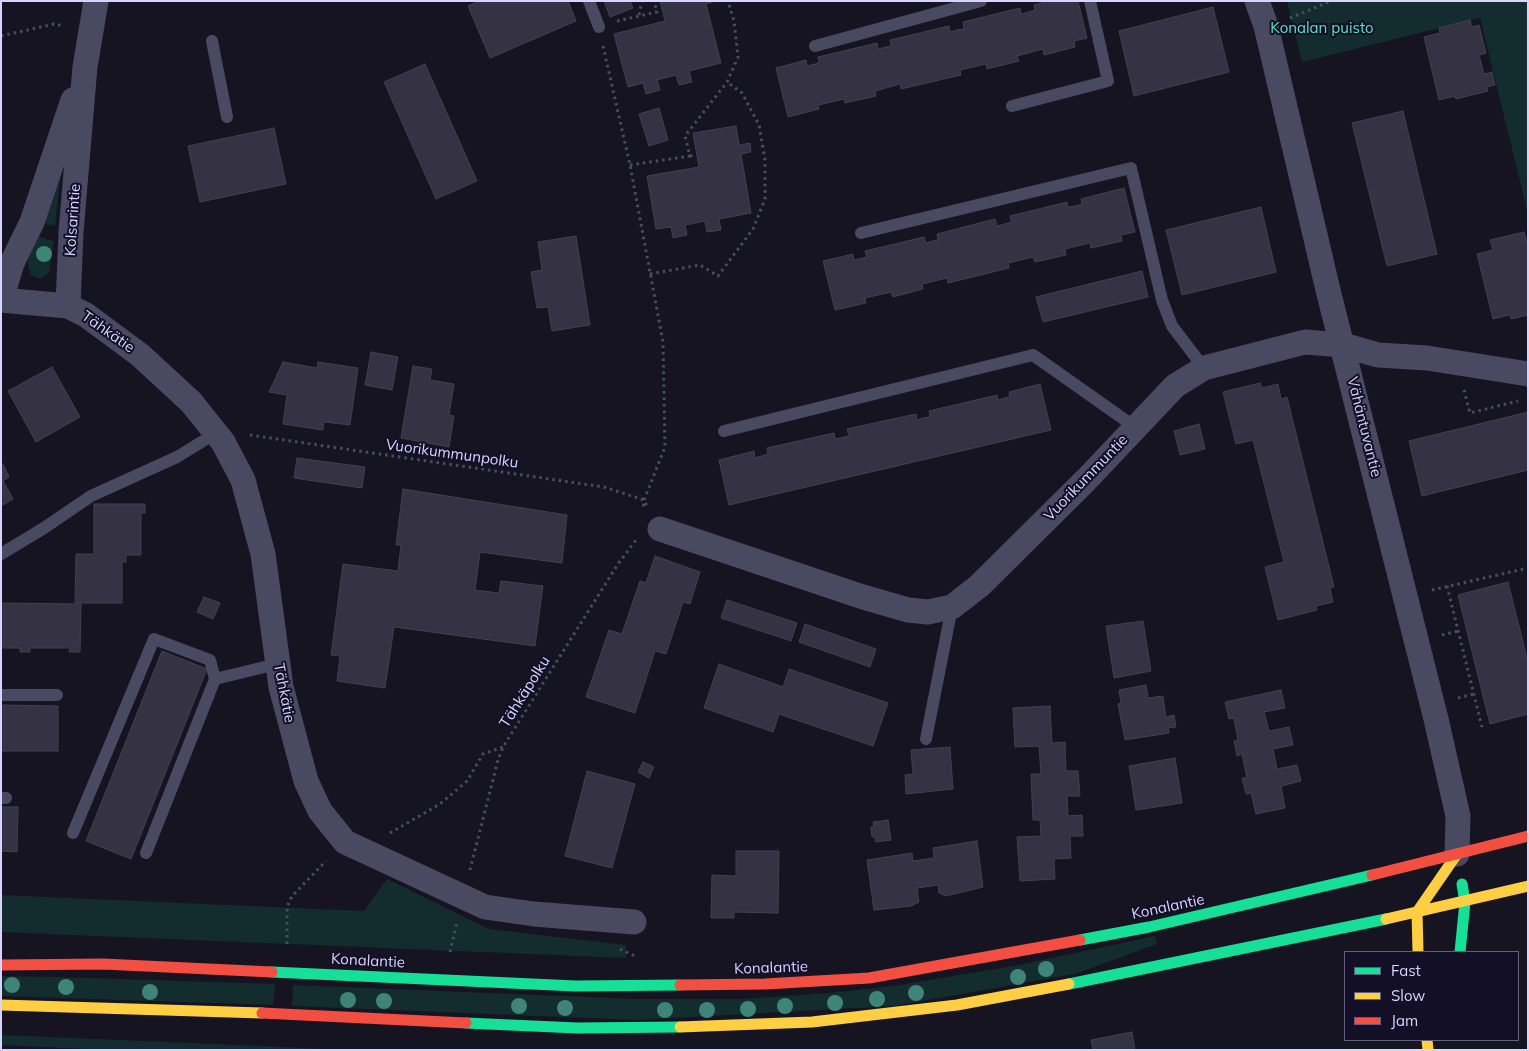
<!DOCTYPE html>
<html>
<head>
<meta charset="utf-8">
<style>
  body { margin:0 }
  #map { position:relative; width:1529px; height:1051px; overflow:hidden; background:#161421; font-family:Mulish,sans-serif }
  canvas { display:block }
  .frame { position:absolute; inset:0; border:2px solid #d9d4ff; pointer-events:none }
  .legend { position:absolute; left:1344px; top:951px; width:175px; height:90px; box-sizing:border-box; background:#130f26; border:1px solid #625e7d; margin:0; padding:6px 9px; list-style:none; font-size:15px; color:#d9d4ff }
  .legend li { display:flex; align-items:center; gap:10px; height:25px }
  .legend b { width:25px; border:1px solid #625e7d }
</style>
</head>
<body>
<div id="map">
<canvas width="1529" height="1051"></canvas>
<div class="frame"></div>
<ul class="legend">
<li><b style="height:6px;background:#16e098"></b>Fast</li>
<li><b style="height:6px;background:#ffcf43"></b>Slow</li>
<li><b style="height:6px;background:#f24e42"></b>Jam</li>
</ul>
</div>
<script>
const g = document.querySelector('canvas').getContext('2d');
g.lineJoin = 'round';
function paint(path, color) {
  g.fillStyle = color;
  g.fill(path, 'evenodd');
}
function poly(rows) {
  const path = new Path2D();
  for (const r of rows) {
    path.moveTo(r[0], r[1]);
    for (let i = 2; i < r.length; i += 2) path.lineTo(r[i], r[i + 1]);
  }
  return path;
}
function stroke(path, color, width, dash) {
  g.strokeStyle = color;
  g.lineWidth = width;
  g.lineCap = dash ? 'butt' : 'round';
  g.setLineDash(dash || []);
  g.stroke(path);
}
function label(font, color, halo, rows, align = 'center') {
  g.font = font + ' Mulish,sans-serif';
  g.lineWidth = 4;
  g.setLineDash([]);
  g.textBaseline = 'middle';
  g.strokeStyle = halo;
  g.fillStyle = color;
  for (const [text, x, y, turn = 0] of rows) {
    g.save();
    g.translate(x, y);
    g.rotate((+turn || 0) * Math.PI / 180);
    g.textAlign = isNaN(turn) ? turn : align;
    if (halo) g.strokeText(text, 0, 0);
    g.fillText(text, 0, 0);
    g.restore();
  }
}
paint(poly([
  [1287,1,1528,1,1528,214,1480,18,1302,62],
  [62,161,55,226,40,222],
  [36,236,54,241,49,273,40,279,31,275,29,269,28,261],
  [387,879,489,929,626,945,626,958,1,932,1,895,364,911],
  [1155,936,1157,944,1075,974,894,1006,636,1020,292,1006,293,985,637,999,741,999,830,993,893,986,1019,965],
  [1,976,57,977,275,984,273,1005,1,996],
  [1,1035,261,1046,344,1050,107,1050,1,1045]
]), '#132c2d');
const building = poly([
  [479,1,568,1,576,21,490,58,468,6,479,1],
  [604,1,630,1,633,8,610,17,604,1],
  [660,1,716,1,706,4,721,63,689,71,692,82,679,85,676,75,657,80,660,90,646,94,643,83,628,87,614,34,665,21,660,1],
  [1049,1,1078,1,1087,38,1074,41,1075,47,1044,55,1043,49,1017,56,1019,61,987,69,986,64,960,70,961,75,901,89,900,84,875,91,876,96,845,103,844,99,818,105,819,109,788,117,776,68,806,60,807,66,819,63,818,57,877,43,878,49,891,46,890,40,949,26,950,32,957,30,964,29,963,22,1020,8,1021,14,1029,12,1035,10,1034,5,1049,1],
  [1213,7,1229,72,1134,96,1119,31,1213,7],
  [1470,20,1472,27,1479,25,1486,53,1479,55,1484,74,1492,72,1495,85,1487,87,1488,91,1456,99,1455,96,1439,100,1424,37,1440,33,1439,28,1470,20],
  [425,64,477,181,436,199,384,82,425,64],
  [659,108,668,140,649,146,639,114,659,108],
  [1403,111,1437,254,1387,266,1352,123,1403,111],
  [736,126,739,145,750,143,751,152,741,154,751,213,719,219,721,230,707,232,705,221,685,225,687,235,673,238,671,227,656,229,647,176,699,167,693,133,736,126],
  [274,128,286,184,200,202,188,146,274,128],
  [1124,188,1135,232,1121,235,1122,241,1091,248,1090,243,1065,249,1066,255,1035,262,1033,257,1008,263,1009,268,948,283,947,278,922,284,923,289,893,297,891,292,865,298,866,303,835,310,823,261,853,254,854,260,867,257,865,251,924,237,926,243,932,241,938,240,937,234,995,219,997,226,1012,222,1010,216,1067,202,1068,207,1076,206,1082,204,1081,199,1124,188],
  [1261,207,1276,272,1182,295,1166,230,1261,207],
  [1524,232,1528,245,1528,315,1511,319,1510,315,1493,319,1477,254,1493,250,1490,240,1524,232],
  [576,236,590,325,552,331,548,307,537,308,531,272,542,270,538,242,576,236],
  [1142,271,1148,297,1043,322,1036,297,1142,271],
  [371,352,398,357,392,390,365,385,371,352],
  [283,362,317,368,318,362,358,368,350,425,324,422,323,430,283,424,287,395,269,392,283,362],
  [413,366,432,369,430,380,454,384,449,415,454,416,449,447,401,438,413,366],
  [52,367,80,417,36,442,8,391,52,367],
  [1260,383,1262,388,1278,384,1281,399,1287,397,1334,587,1330,588,1333,602,1316,606,1317,610,1278,620,1265,567,1284,562,1253,440,1236,444,1223,392,1260,383],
  [1040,384,1051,430,729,505,719,460,754,451,755,458,768,454,767,448,834,433,835,439,849,436,847,429,916,414,917,420,923,418,930,417,929,411,997,395,998,400,1005,398,1010,397,1009,392,1040,384],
  [1528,412,1528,470,1422,496,1409,441,1528,412],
  [1199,424,1205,449,1180,455,1174,431,1199,424],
  [297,458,365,467,362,488,294,478,297,458],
  [3,464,9,477,3,481,13,499,1,506,3,464],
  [403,489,567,515,562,563,480,552,475,590,499,593,501,581,543,586,535,646,394,627,385,688,337,681,340,656,331,655,343,564,398,571,401,545,396,545,403,489],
  [94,504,145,504,145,513,141,513,141,555,126,555,126,562,122,562,122,603,75,603,76,554,94,554,94,504],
  [655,556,700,572,690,604,683,602,666,654,655,651,635,713,586,697,609,630,622,634,640,581,646,583,655,556],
  [1508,582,1528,662,1528,714,1490,724,1458,595,1508,582],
  [204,597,220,603,213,619,197,612,204,597],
  [727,600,797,623,791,641,721,618,727,600],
  [1,603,81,604,80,652,69,652,70,648,30,648,30,652,20,652,20,648,1,648,1,603],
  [1143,621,1151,671,1114,678,1106,626,1143,621],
  [805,624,876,649,870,667,799,642,805,624],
  [162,651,207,669,131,859,86,841,162,651],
  [719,664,783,687,789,669,888,703,873,746,779,714,773,732,704,708,719,664],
  [1146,685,1148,698,1163,696,1166,717,1174,715,1176,727,1168,728,1169,733,1125,740,1118,704,1121,703,1119,690,1146,685],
  [1281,690,1285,708,1264,712,1269,731,1289,727,1293,745,1273,749,1277,769,1297,765,1301,781,1281,786,1285,808,1256,814,1251,793,1246,794,1242,778,1247,778,1242,754,1237,756,1234,741,1238,740,1234,718,1229,719,1225,702,1281,690],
  [1,705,58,706,58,751,1,751,1,705],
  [1050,706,1052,743,1065,742,1066,771,1078,771,1080,796,1067,796,1068,816,1082,815,1083,836,1070,836,1071,858,1054,859,1055,879,1020,881,1017,837,1041,836,1040,820,1033,820,1031,774,1041,774,1039,746,1015,747,1013,708,1050,706],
  [950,747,953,789,906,794,905,775,913,774,911,750,950,747],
  [1175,758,1182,803,1136,810,1129,766,1175,758],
  [643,762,654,767,649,778,638,772,643,762],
  [587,771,635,784,612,868,565,856,587,771],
  [1,807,18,807,17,852,1,851,1,807],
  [888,820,891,840,876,842,875,837,872,837,871,827,874,827,873,822,888,820],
  [977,841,983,887,946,896,939,893,938,885,917,888,919,902,911,906,874,910,867,860,912,853,913,861,934,858,933,848,977,841],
  [736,851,779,851,778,913,734,912,734,918,711,918,712,875,736,876,736,851],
  [1132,1032,1135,1050,1093,1050,1091,1040,1132,1032]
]);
paint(building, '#343243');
stroke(building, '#433f54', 1);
stroke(poly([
  [639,15,642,1],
  [1290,18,1331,1],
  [617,21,657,12,654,1],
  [1,36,54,24,64,26],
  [603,46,630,165,663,342,665,447,644,500,643,509],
  [690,156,696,154],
  [630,165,690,156,685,136,727,82,738,57,734,21,728,1],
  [650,274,700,265,718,276,753,229,765,199,765,160,759,125,742,93,727,82],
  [1464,390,1470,413,1518,401],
  [250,435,604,487,644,500,647,506],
  [1447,586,1482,727],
  [1432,590,1528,568],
  [1442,635,1458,631],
  [1458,698,1474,694],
  [390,833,440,804,467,781,483,754,503,747],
  [470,870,498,760,503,747,618,564,636,540],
  [287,944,287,907,292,896,326,861],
  [620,949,635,956],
  [450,952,457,922]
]), '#44505f', 3, [2.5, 4]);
stroke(poly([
  [589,1,599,27],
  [212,41,227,117],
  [815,46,981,1],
  [1012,106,1108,81,1090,1],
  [861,233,1131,168,1162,300,1172,326,1204,368],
  [724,431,1033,355,1135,427],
  [1,554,44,528,91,496,177,457,216,433],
  [1,695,57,695],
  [926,739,952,607],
  [1,798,6,798],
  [73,833,154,639,210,660,215,679],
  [146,853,215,679,277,664]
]), '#4a4962', 12);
stroke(poly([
  [1257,1,1266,26,1328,290,1436,719,1458,816,1457,854],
  [1,300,68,306,86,315,140,355,191,402,223,442,243,480,263,554,281,687,306,781,320,811,345,842,485,907,534,914,634,922],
  [1,300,12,263,32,222,73,100],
  [68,306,71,232,85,67,96,1],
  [660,529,863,597,908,610,928,612,952,607,979,586,1086,480,1175,386,1204,368,1305,342,1343,345,1378,355,1427,358,1528,374]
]), '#4a4962', 25);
stroke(poly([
  [1080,940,1149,927,1372,875],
  [1460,952,1465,902,1462,884],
  [272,972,576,986,680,985],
  [1069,984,1386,919],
  [466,1023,577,1028,680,1027]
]), '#16e098', 11);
stroke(poly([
  [1386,919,1528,886],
  [1418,952,1417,912,1457,854],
  [1,1005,262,1013],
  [680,1027,812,1022,957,1005,1069,984],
  [1427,1040,1428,1050]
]), '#ffcf43', 11);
stroke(poly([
  [1372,875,1528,836],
  [1,965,103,964,272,972],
  [680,985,765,984,869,978,1080,940],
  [262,1013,466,1023]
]), '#f24e42', 11);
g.fillStyle = '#3e8478';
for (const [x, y] of [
  [44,254],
  [1046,969],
  [1018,977],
  [12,985],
  [66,987],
  [150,992],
  [916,993],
  [877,999],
  [348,1000],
  [384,1001],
  [835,1003],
  [519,1006],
  [785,1006],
  [565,1008],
  [748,1009],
  [665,1010],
  [707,1010]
]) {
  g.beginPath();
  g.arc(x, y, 8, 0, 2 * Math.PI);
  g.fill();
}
label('15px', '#5fe0c0', '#130f26', [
  ["Konalan puisto",1322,28]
]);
label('15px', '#d9d4ff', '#130f26', [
  ["Kolsarintie",73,220,-86],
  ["Tähkätie",108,332,35],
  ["Vähäntuvantie",1364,427,76],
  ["Vuorikummunpolku",452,454,8],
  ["Vuorikummuntie",1086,478,-46],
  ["Tähkäpolku",525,692,-58],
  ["Tähkätie",284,693,79],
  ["Konalantie",1168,907,-12],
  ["Konalantie",368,961,3],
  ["Konalantie",771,968,-2]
]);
</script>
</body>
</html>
